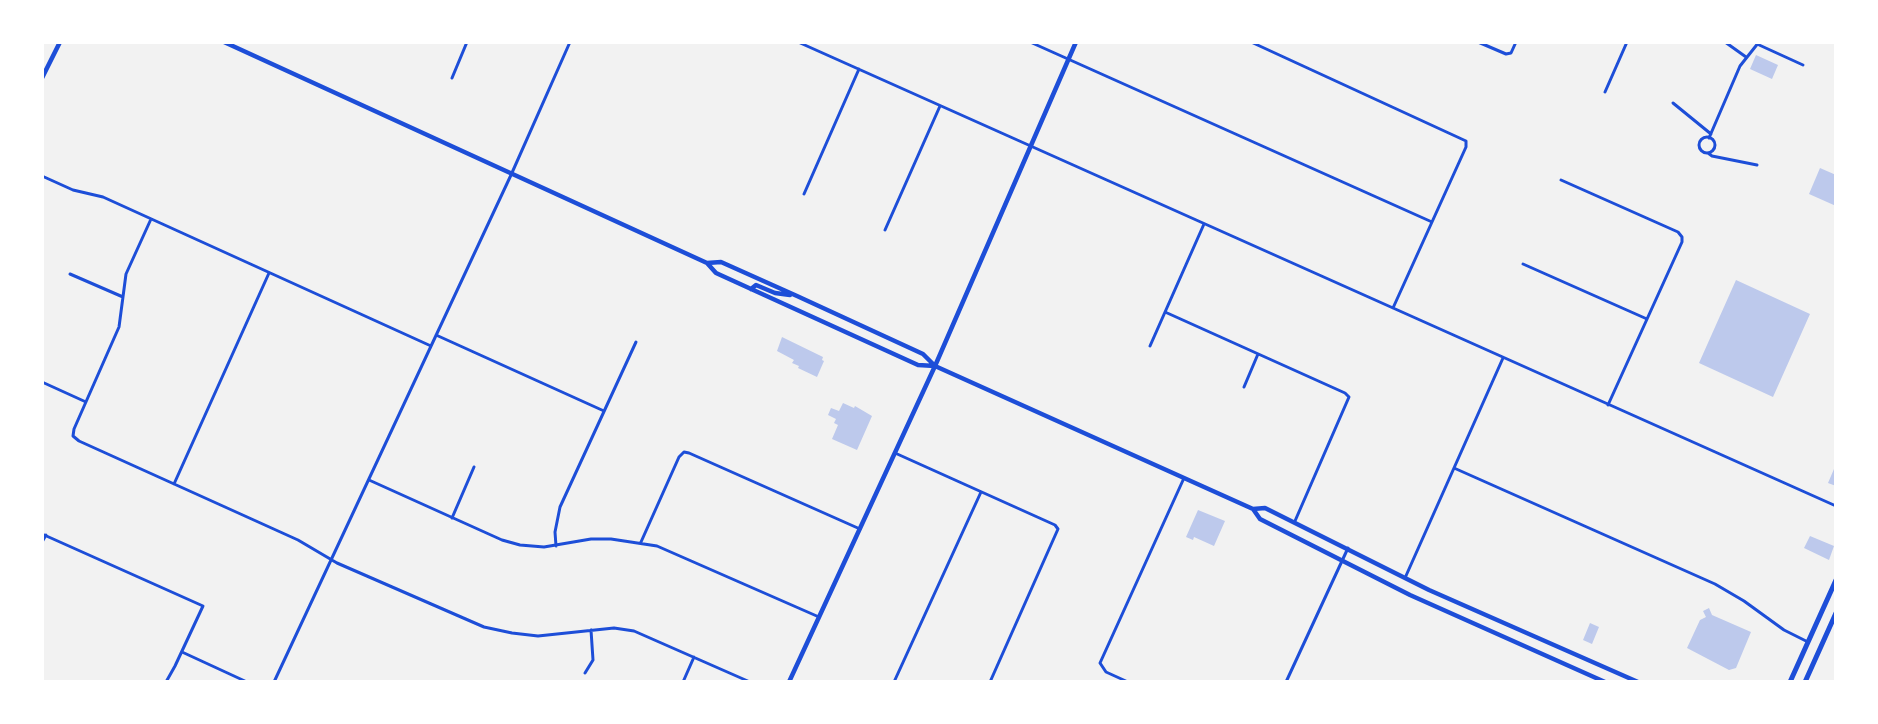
<!DOCTYPE html>
<html>
<head>
<meta charset="utf-8">
<style>
  body { margin:0 }
  #map { position:relative; width:1878px; height:724px; overflow:hidden; background:#f2f2f2; font-family:Lato,sans-serif }
  canvas { display:block }
  .frame { position:absolute; inset:0; border:44px solid #fff; pointer-events:none }
</style>
</head>
<body>
<div id="map">
<canvas width="1878" height="724"></canvas>
<div class="frame"></div>
</div>
<script>
const g = document.querySelector('canvas').getContext('2d');
g.lineJoin = 'round';
function paint(path, color) {
  g.fillStyle = color;
  g.fill(path, 'evenodd');
}
function poly(rows) {
  const path = new Path2D();
  for (const r of rows) {
    if (r.length === 3) {
      path.moveTo(r[0] + r[2], r[1]);
      path.arc(r[0], r[1], r[2], 0, 2 * Math.PI);
      continue;
    }
    path.moveTo(r[0], r[1]);
    for (let i = 2; i < r.length; i += 2) path.lineTo(r[i], r[i + 1]);
  }
  return path;
}
function stroke(path, color, width, dash) {
  g.strokeStyle = color;
  g.lineWidth = width;
  g.lineCap = dash ? 'butt' : 'round';
  g.setLineDash(dash || []);
  g.stroke(path);
}
paint(poly([
  [1756,55,1778,65,1772,79,1750,69],
  [1820,168,1836,175,1836,206,1809,194],
  [1736,280,1810,314,1773,397,1699,363],
  [782,337,823,357,822,360,824,361,817,377,798,368,799,366,792,363,794,360,777,351],
  [843,403,854,408,855,406,872,416,857,450,832,439,838,425,834,423,836,419,828,415,831,408,839,411],
  [1834,469,1836,470,1836,486,1828,483],
  [1198,510,1225,521,1214,546,1194,537,1193,540,1186,537],
  [1810,536,1834,546,1829,560,1804,548],
  [1709,608,1712,615,1751,632,1736,668,1729,670,1687,648,1700,620,1706,617,1703,611],
  [1590,623,1599,627,1592,644,1583,640]
]), '#bdc9ec');
stroke(poly([
  [798,42,1836,506],
  [1030,42,1432,222],
  [1251,42,1466,141,1466,147,1393,308],
  [1478,42,1506,54,1511,53,1516,42],
  [1725,42,1746,57],
  [1757,44,1803,65],
  [452,78,467,42],
  [1605,92,1627,42],
  [1673,103,1711,134],
  [1707,145,8],
  [1709,138,1740,66,1759,42],
  [1708,153,1712,156,1757,165],
  [42,176,73,190,103,197,431,346],
  [1561,180,1678,232,1682,237,1682,242,1608,405],
  [804,194,859,69],
  [151,219,126,274,119,327,74,429,73,436,79,441,298,540,337,563,484,627,512,633,538,636,614,628,634,631,750,682],
  [885,230,940,106],
  [1523,264,1647,319],
  [70,274,123,297],
  [1165,312,1345,393,1349,397,1295,521],
  [436,335,604,411],
  [1150,346,1204,224],
  [42,382,86,402],
  [1244,387,1258,354],
  [895,453,1055,525,1058,529,990,682],
  [1454,468,1715,584,1744,601,1784,630,1808,642],
  [369,480,502,540,520,545,544,547,591,539,611,539,657,546,819,617],
  [174,484,269,273],
  [452,518,474,467],
  [42,534,203,606,175,666,166,682],
  [42,542,46,535],
  [641,542,679,457,684,452,689,453,860,529],
  [556,546,555,532,560,507,636,342],
  [1405,578,1503,358],
  [182,652,247,682],
  [585,673,593,660,591,630],
  [274,682,511,175,570,42],
  [683,682,694,657],
  [894,682,981,492],
  [1128,682,1106,672,1100,663,1184,478],
  [1286,682,1348,548]
]), '#1d4ed8', 3);
stroke(poly([
  [42,78,60,42],
  [789,682,935,366,1076,42]
]), '#1d4ed8', 4.5);
stroke(poly([
  [224,42,707,263,716,273,918,365,935,366,1253,509,1260,519,1410,595,1605,682],
  [707,263,721,262,797,296,923,354,935,366],
  [751,289,756,285,775,293,790,295],
  [1253,509,1265,508,1429,590,1638,682]
]), '#1d4ed8', 4.5);
stroke(poly([
  [1790,682,1836,580],
  [1805,682,1836,613]
]), '#1d4ed8', 5);
</script>
</body>
</html>
